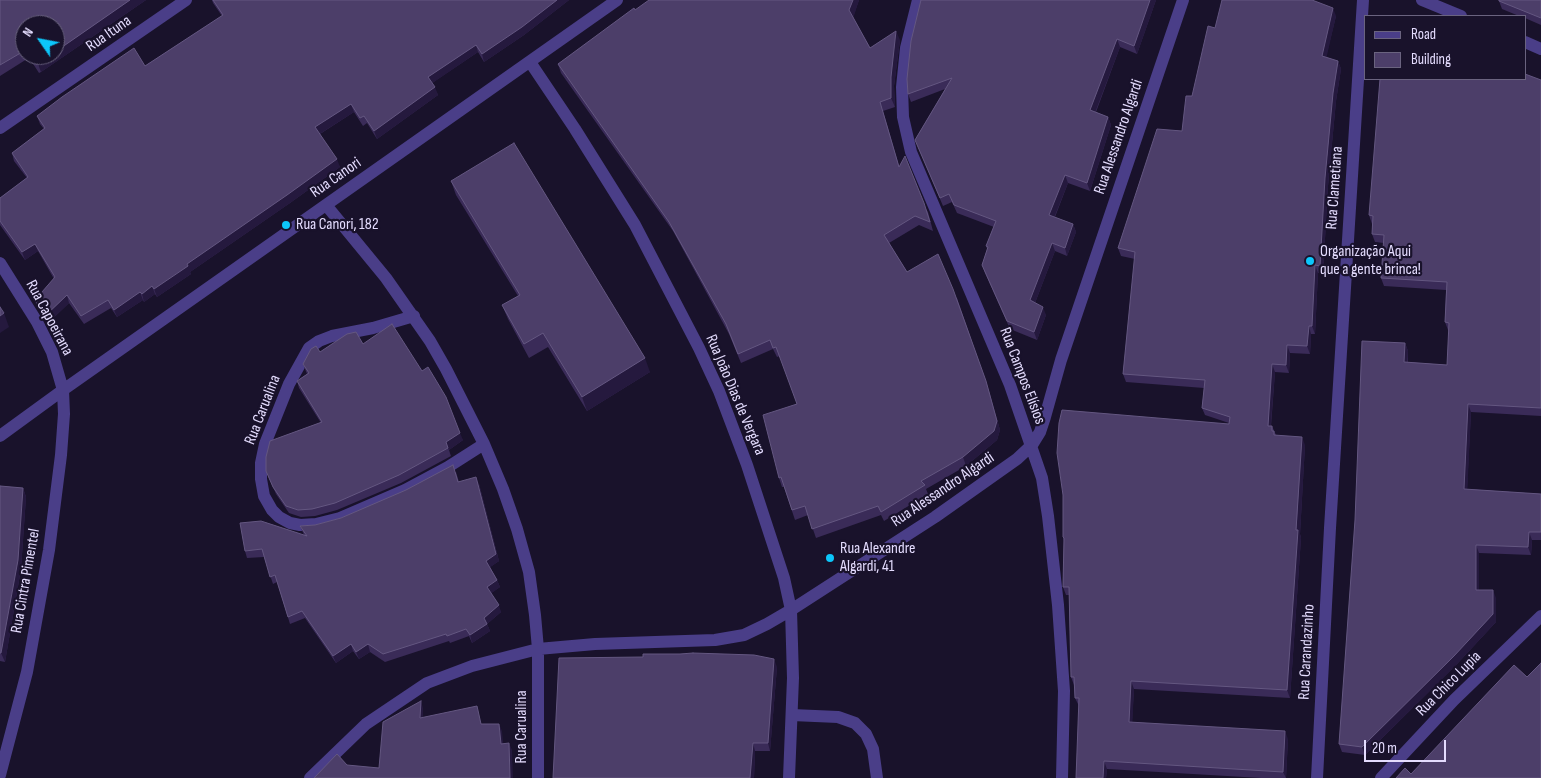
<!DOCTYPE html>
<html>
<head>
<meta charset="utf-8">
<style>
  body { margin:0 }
  #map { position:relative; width:1541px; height:778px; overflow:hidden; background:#19122b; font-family:"Sofia Sans Condensed",sans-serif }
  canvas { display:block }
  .legend { position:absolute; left:1364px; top:15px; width:162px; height:65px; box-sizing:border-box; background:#19122b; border:1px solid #6a637f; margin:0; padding:6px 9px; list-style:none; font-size:15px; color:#e4dcfe }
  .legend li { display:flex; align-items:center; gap:10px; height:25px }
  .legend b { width:25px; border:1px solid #6a637f }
  .north { position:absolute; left:15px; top:15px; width:50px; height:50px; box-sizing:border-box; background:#19122b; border:1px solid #6a637f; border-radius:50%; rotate:303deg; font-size:14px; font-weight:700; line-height:20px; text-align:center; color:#e4dcfe }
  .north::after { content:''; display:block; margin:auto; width:18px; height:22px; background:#0cc6fa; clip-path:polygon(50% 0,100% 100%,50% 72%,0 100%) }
  .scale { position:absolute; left:1364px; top:740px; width:82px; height:22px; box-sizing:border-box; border:2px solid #e4dcfe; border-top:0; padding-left:6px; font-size:15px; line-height:18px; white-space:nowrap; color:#e4dcfe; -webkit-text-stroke:4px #19122b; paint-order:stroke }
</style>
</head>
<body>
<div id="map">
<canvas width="1541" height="778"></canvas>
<ul class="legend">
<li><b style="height:6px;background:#4a3e88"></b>Road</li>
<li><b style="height:14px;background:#4c3e69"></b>Building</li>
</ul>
<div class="north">N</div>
<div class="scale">20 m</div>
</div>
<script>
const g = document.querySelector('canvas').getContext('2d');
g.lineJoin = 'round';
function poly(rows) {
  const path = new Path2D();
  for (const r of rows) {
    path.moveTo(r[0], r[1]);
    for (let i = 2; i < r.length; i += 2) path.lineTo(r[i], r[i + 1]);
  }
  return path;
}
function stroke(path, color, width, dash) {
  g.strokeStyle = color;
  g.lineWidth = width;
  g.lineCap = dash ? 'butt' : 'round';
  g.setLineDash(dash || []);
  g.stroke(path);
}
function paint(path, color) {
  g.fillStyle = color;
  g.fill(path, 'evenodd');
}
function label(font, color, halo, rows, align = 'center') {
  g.font = font + ' "Sofia Sans Condensed",sans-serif';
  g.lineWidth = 4.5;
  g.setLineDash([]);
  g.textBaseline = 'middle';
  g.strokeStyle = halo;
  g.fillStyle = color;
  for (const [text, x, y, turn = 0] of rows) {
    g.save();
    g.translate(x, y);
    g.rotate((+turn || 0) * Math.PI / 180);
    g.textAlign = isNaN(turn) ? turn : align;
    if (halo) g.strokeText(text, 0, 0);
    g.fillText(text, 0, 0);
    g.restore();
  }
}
stroke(poly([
  [918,0,906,48,902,87,903,117,911,152,1010,385,1042,478,1048,516,1058,605,1064,691,1062,778],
  [1422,0,1461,16],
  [1525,42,1541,49],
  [530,62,575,129,635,225,699,348,719,391,747,465,784,578,791,610,793,678,789,778],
  [0,128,186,0],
  [326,205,386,278,430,341,446,369,484,444,503,489,517,529,529,572,535,615,538,649,538,778],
  [0,263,37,322,52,352,63,390,64,414,61,455,49,550,27,672,0,775],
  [414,316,373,328,332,336,319,341,309,348,289,384,265,444,261,463,261,479,264,496,272,510,279,517,290,523,300,525,316,524,340,518,405,490,448,467,484,444],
  [0,436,63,390,617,0],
  [792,715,838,717,855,723,866,734,873,749,877,778],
  [310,778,366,724,427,683,472,666,538,649,595,644,715,640,744,635,767,624,791,610,935,517,1017,459,1032,445,1040,432,1045,417,1061,360,1183,0],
  [1317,778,1330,528,1363,0],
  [1381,778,1454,700,1541,616]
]), '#4a3e88', 12);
paint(poly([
  [0,0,146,0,41,72,39,73,30,59,28,60,27,59,0,76],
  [25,25,55,55,25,55],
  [212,0,569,0,524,35,484,62,478,52,432,83,438,95,377,139,367,123,363,126,354,112,320,134,340,167,290,203,190,272,191,274,157,297,155,294,144,302,143,300,117,317,111,308,84,324,69,303,47,324,37,307,35,300,54,279,38,251,25,260,0,225,0,198,27,178,14,161,12,153,44,129,40,124,37,116,145,66,222,16,213,3],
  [859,0,853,17,870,48,900,40,894,86,895,107,883,111,899,166,928,212,933,231,919,225,889,243,907,272,957,298,989,391,1000,430,997,440,966,466,926,489,928,494,884,521,881,515,816,538,808,515,795,520,784,487,782,487,779,478,797,404,780,356,777,357,773,349,741,363,729,334,673,231,561,73,558,64,635,10],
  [921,0,1156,0,1137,54,1120,47,1096,112,1108,117,1111,125,1090,191,1068,183,1055,217,1073,224,1076,232,1067,256,1055,251,1035,303,1046,315,1037,340,1010,329,985,273,982,265,987,249,986,246,994,227,957,213,952,202,943,206,915,140,945,89,911,102,908,94],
  [1541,0,1541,25,1525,18,1525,16,1519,16,1502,9,1499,1],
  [1336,16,1326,57,1338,61,1341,69,1336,101,1328,186,1323,274,1318,273,1315,334,1311,334,1310,354,1290,353,1289,373,1275,372,1271,426,1272,426,1276,435,1305,445,1300,534,1301,538,1290,698,1134,689,1132,722,1288,739,1286,778,1261,778,1107,769,1106,778,1076,778,1079,706,1075,698,1074,685,1071,677,1069,595,1066,595,1063,587,1064,541,1063,537,1229,423,1205,415,1202,408,1204,388,1126,382,1123,374,1135,259,1121,256,1118,248,1182,131,1192,96,1215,28],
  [1541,80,1541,416,1471,412,1467,489,1541,494,1541,540,1532,540,1531,555,1479,553,1479,590,1496,598,1496,622,1457,664,1365,755,1342,752,1339,744,1405,343,1408,351,1408,362,1447,365,1449,331,1448,330,1445,322,1446,290,1384,286,1381,278,1384,243,1375,242,1372,234,1372,224,1369,215],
  [451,181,650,372,587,411,548,347,529,358,508,319,502,305,518,296,456,195],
  [363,344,463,440,449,450,451,456,401,483,337,510,315,516,301,517,289,513,276,494,266,471,321,423,299,388,297,381,307,374,303,364,320,352],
  [456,472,459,482,479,484,499,561,490,567,497,580,500,587,491,593,501,612,487,624,490,631,472,643,469,636,450,643,449,641,385,662,370,652,359,659,353,651,336,663,305,618,290,624,277,582,273,584,264,557,247,558,245,551,304,535,300,526,315,525,341,518],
  [0,486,23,488,26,497,21,569,5,662,0,661],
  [777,667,770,751,755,751,754,778,553,778]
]), '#3a2b58');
paint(poly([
  [130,0,146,0,41,72,38,64,51,55,55,55,55,52],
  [557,0,569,0,524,35,484,62,482,54],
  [853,0,859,0,853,19,849,10],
  [1150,0,1156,0,1137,54,1134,46],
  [1333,8,1336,16,1325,64,1322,56],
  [896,31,900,40,894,86,895,107,891,98,891,77],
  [1117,39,1120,47,1093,118,1090,110],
  [476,45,478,52,431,84,428,77],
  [26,55,28,55,30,59,28,60],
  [1338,61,1341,69,1336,101,1328,186,1323,274,1320,266,1325,178,1333,93],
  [435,87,438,95,377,139,374,131],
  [880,102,883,111,902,176,899,167],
  [351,104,354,112,318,135,315,127],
  [1108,117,1111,125,1090,191,1087,183],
  [337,159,340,167,290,203,190,272,191,274,157,297,154,289,187,264],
  [1065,175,1068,183,1052,223,1049,215],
  [1073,224,1076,232,1067,256,1065,248],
  [1052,243,1055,251,1033,308,1030,300],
  [35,244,38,251,25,260,22,252],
  [1315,265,1318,273,1315,334,1312,326],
  [152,286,155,294,144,302,142,294],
  [953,289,989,391,1000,430,997,440,966,466,963,457],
  [140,292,143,300,117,317,114,310],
  [67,295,69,303,47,324,44,317],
  [1043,307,1046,315,1037,340,1034,332],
  [4,313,9,327,0,333,0,316],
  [1309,326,1311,334,1310,354,1307,346],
  [1405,343,1408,351,1407,370,1404,362],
  [1287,345,1290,353,1289,373,1286,365],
  [645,358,650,372,587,411,582,397],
  [1272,364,1275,372,1270,434,1268,426],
  [1468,404,1471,412,1467,497,1464,489],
  [460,433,463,440,449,450,451,456,446,442],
  [1302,437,1305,445,1300,534,1301,538,1290,698,1287,690],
  [476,477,479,484,499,561,489,568,486,561],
  [23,488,26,497,21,569,5,662,1,653],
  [1529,532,1532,540,1531,555,1528,547],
  [1476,545,1479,553,1479,598,1476,590],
  [497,580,500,587,489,595,487,587],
  [1493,590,1496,598,1496,622,1457,664,1365,755,1362,747],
  [499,605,501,612,487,624,490,631,472,643,470,635,484,618],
  [351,644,353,651,336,663,333,656],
  [368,644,370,652,359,659,356,652],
  [774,659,777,667,770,751,768,743],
  [1131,681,1134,689,1132,730,1129,722],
  [421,701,423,708,423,725,420,718],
  [499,724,502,731,504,751,501,744],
  [1285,731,1288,739,1286,778,1283,772],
  [509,743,512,750,513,778,510,778],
  [753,743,755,751,754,778,750,778],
  [1104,761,1107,769,1106,778,1103,778]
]), '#25193e');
const building = poly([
  [0,0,130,0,55,52,55,25,25,25,25,52,24,51,0,65,0,0],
  [213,0,557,0,522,27,482,54,476,45,428,77,435,87,374,131,364,116,360,118,351,104,315,127,337,159,287,195,187,264,188,266,154,289,152,286,142,294,140,292,114,310,108,300,81,316,67,295,44,317,35,300,55,277,35,244,22,252,0,221,0,198,28,177,12,153,45,128,37,116,62,97,134,48,145,66,223,15,213,0],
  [649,0,853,0,849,10,870,48,896,31,891,77,891,98,880,102,899,167,905,156,924,203,930,222,915,216,884,235,907,272,938,254,953,289,986,381,997,421,994,431,963,457,921,481,925,485,881,512,878,506,812,529,805,506,792,510,781,477,779,478,763,415,797,404,776,347,773,348,770,340,738,354,726,324,669,222,558,64,634,8,635,10,649,0],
  [921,0,1150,0,1134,46,1117,39,1090,110,1108,117,1087,183,1065,175,1049,215,1073,224,1065,248,1052,243,1030,300,1043,307,1034,332,1007,321,982,265,988,247,986,246,996,221,954,205,949,194,940,198,915,140,952,78,908,94,907,79,911,41,921,0],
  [1222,0,1312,0,1333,8,1322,56,1338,61,1333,93,1325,178,1320,266,1315,265,1312,326,1309,326,1307,346,1287,345,1286,365,1272,364,1268,426,1272,426,1272,431,1274,431,1274,435,1302,437,1296,530,1298,530,1287,690,1131,681,1129,722,1285,731,1283,772,1104,761,1103,778,1076,778,1079,698,1075,698,1074,677,1071,677,1069,587,1063,587,1064,538,1063,537,1063,495,1057,453,1059,423,1062,410,1229,424,1230,417,1202,408,1205,380,1123,374,1135,252,1118,248,1157,129,1182,131,1186,96,1192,96,1208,26,1215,28,1222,0],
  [1499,0,1541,0,1541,18,1499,1,1499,0],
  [30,55,51,55,36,64,30,55],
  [1525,74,1541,80,1541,408,1468,404,1464,489,1541,494,1541,532,1529,532,1528,547,1476,545,1476,590,1493,590,1493,614,1454,656,1362,747,1339,744,1355,520,1362,341,1405,343,1404,362,1447,365,1449,323,1445,322,1447,282,1381,278,1384,235,1372,234,1373,216,1369,215,1380,79,1525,79,1525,74],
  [514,143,645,358,582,397,543,333,524,344,502,305,520,295,451,181,514,143],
  [0,307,4,313,0,316,0,307],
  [392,324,422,371,428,367,446,397,460,433,446,442,448,448,399,475,335,503,312,509,298,510,286,506,273,487,266,471,266,457,270,441,322,422,297,381,309,373,303,364,311,349,316,346,320,352,347,334,356,332,363,344,392,324],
  [453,465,458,482,476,477,496,554,486,561,497,580,487,587,499,605,484,618,487,624,470,635,466,629,447,636,446,634,383,654,368,644,356,652,351,644,333,656,302,611,288,617,275,575,270,577,262,549,245,551,240,523,261,521,307,536,300,526,315,525,341,518,406,490,453,465],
  [0,486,23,488,18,560,1,653,0,653,0,486],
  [693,653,754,655,774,659,768,743,753,743,750,778,553,778,559,658,643,657,643,654,680,654,693,653],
  [1541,663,1541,778,1396,778,1405,768,1411,774,1514,665,1527,677,1541,663],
  [421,701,420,718,477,706,481,724,499,724,501,744,509,743,510,778,314,778,337,754,347,765,379,768,383,722,421,701]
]);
paint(building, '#4c3e69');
stroke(building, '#645781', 1);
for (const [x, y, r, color] of [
  [286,225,5,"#0cc6fa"],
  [1310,261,5,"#0cc6fa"],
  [830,558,5,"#0cc6fa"]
]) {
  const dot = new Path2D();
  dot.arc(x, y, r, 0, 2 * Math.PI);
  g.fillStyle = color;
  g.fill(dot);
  stroke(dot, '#19122b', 2);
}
label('16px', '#e4dcfe', '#19122b', [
  ["Rua Ituna",109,34,-35],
  ["Rua Alessandro Algardi",1119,137,-71],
  ["Rua Canori",336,178,-35],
  ["Rua Clametiana",1335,188,-86],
  ["Rua Capoeirana",49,318,62],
  ["Rua Campos Elísios",1022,376,69],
  ["Rua João Dias de Vergara",735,395,67],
  ["Rua Carualina",263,410,-69],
  ["Rua Alessandro Algardi",943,490,-34],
  ["Rua Cintra Pimentel",26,581,-80],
  ["Rua Carandazinho",1307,652,-87],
  ["Rua Chico Lupia",1449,684,-45],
  ["Rua Carualina",522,727,-90]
]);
label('16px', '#e4dcfe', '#19122b', [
  ["Rua Canori, 182",296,225],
  ["Organização Aqui",1320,252],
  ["que a gente brinca!",1320,270],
  ["Rua Alexandre",840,549],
  ["Algardi, 41",840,567]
], 'left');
</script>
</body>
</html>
